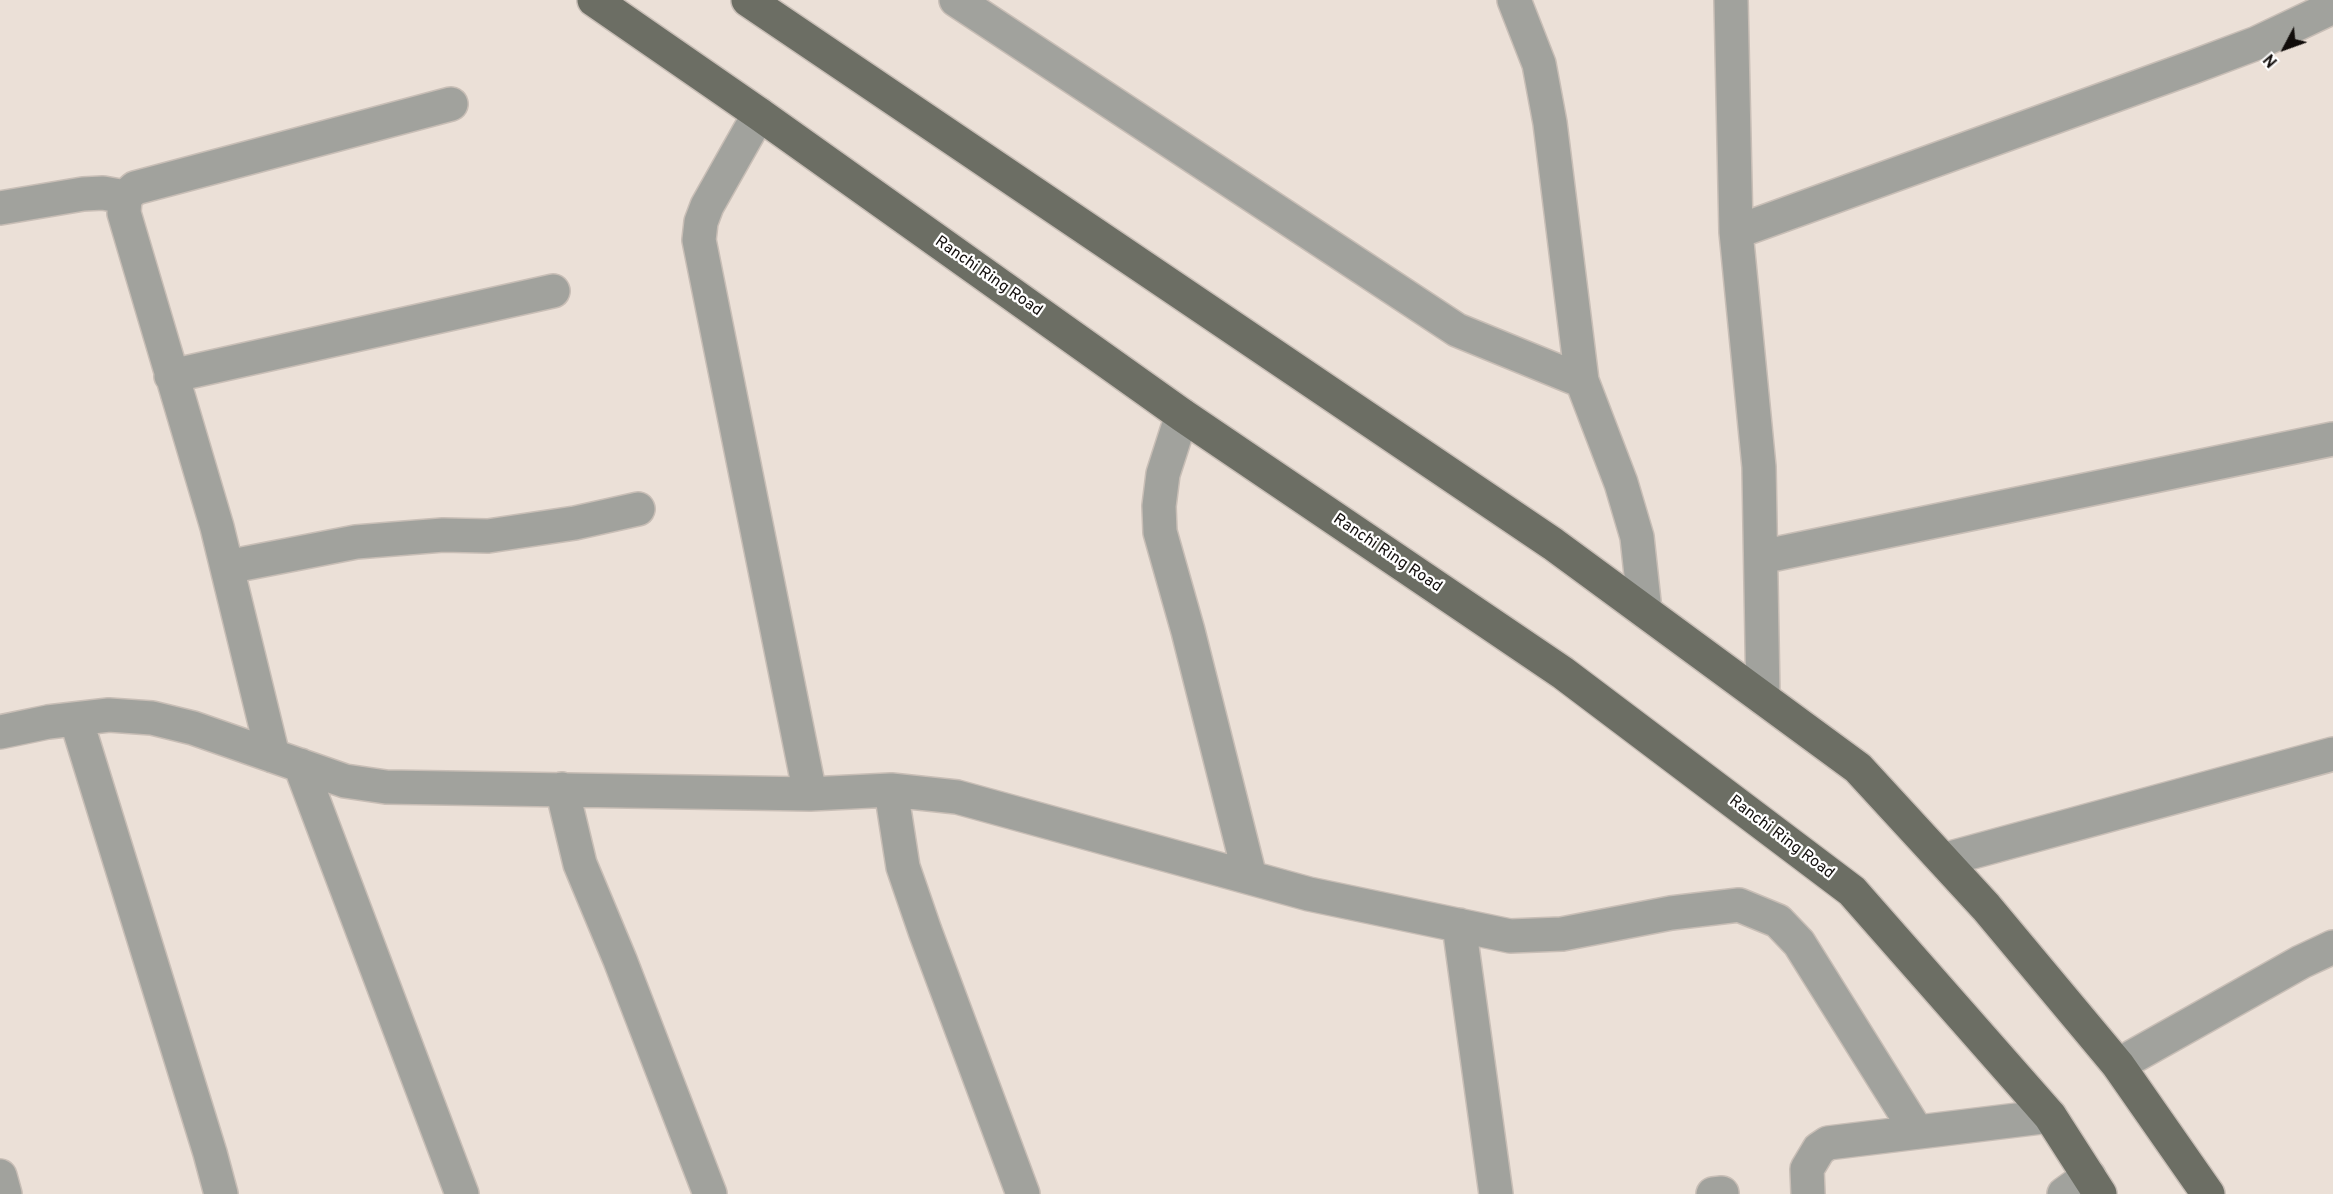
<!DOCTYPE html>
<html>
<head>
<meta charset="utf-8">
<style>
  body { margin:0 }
  #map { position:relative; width:2333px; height:1194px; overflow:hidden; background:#ebe0d7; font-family:Overpass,sans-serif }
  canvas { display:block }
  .north { position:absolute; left:2255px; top:18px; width:60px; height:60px; -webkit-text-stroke:4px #fff; paint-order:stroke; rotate:229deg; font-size:16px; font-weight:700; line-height:24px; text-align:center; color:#110d0b }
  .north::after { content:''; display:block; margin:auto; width:21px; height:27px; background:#110d0b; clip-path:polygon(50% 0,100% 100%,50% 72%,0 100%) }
</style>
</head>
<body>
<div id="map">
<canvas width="2333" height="1194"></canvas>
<div class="north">N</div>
</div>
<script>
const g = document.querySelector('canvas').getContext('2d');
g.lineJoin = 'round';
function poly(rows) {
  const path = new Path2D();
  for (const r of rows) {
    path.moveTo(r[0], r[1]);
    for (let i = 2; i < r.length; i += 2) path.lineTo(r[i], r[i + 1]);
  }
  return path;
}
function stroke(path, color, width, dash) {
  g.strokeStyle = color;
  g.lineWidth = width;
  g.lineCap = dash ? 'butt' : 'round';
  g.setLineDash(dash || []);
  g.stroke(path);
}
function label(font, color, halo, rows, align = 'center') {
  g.font = font + ' Overpass,sans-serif';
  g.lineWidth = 4.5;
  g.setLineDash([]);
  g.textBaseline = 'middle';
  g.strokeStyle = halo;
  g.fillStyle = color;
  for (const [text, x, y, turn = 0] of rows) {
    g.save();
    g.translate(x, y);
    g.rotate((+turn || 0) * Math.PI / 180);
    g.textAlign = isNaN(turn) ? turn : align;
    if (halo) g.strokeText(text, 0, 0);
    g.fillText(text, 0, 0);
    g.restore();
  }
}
const minor = poly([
  [956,0,1457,330,1582,381],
  [1514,0,1539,64,1550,123,1582,381,1621,483,1637,537,1645,611],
  [1731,0,1736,232,1759,467,1763,698],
  [759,114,707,206,701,222,699,240,810,794],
  [0,208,83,194,103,193,125,197],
  [1736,232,2193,67,2257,43,2333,7],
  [171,376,553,291],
  [1182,415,1163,474,1159,506,1160,532,1188,631,1250,877],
  [1761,557,2333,439],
  [227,567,356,542,443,535,488,536,575,523,638,509],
  [76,719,210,1153,221,1194],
  [0,732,48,722,109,715,152,718,193,728,345,781,386,787,810,794,891,790,957,797,1309,894,1510,936,1562,934,1671,913,1739,905,1778,921,1799,943,1917,1132],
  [273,756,217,527,124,213,125,197,135,188,451,104],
  [300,765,462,1194],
  [562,789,580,864,620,960,710,1194],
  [891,790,903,867,925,931,1023,1194],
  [1943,860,2333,754],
  [1459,925,1496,1194],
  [2118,1065,2301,962,2333,947],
  [0,1176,5,1194],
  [1713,1194,1722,1193],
  [1808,1194,1807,1169,1819,1149,1828,1143,2050,1116],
  [2064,1194,2089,1176]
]);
const major = poly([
  [594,0,759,114,1182,415,1563,673,1852,891,2050,1116,2100,1194],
  [748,0,1553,544,1858,768,1986,907,2118,1065,2208,1194]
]);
stroke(minor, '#c8beb6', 36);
stroke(major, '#c8beb6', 36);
stroke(minor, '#a1a29d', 33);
stroke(major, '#6c6e64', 33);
label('16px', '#110d0b', '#fff', [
  ["Ranchi Ring Road",988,277,35],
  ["Ranchi Ring Road",1387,554,34],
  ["Ranchi Ring Road",1781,838,37]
]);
</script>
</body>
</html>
